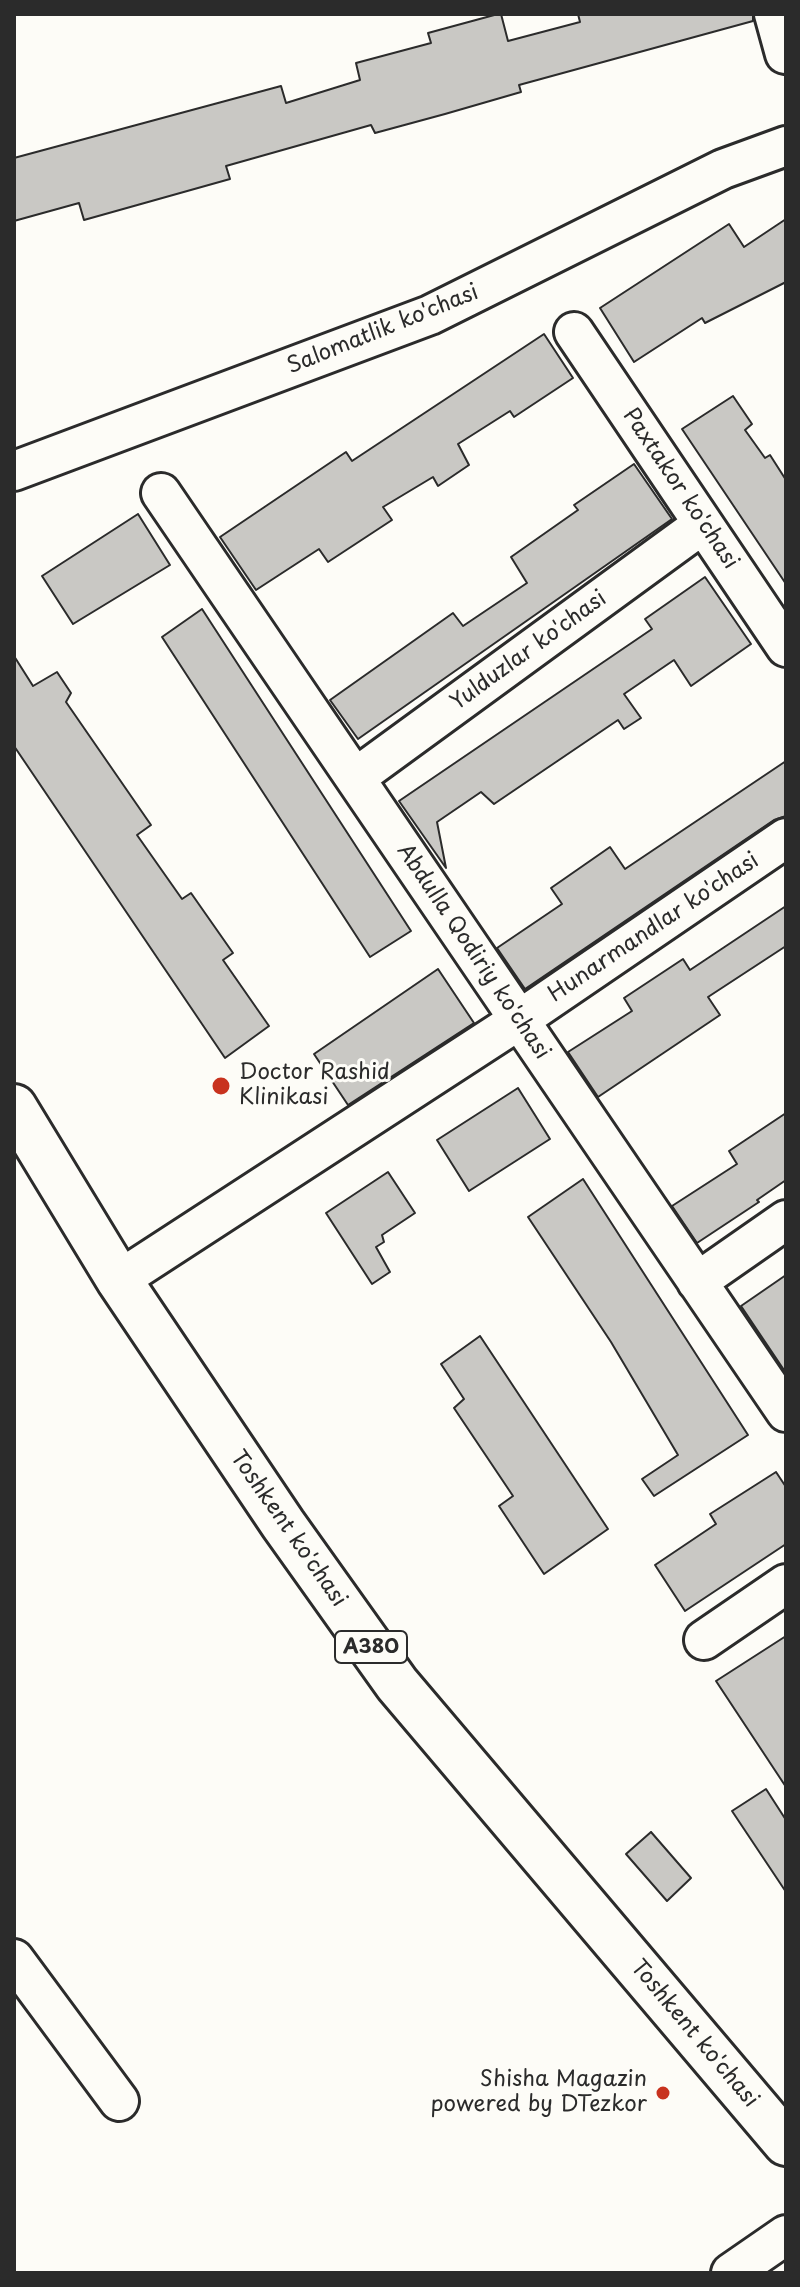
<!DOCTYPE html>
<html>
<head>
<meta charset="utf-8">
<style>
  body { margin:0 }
  #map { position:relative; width:800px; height:2287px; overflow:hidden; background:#fdfcf7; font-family:"Playpen Sans",sans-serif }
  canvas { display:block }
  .frame { position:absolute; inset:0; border:16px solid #2b2b2b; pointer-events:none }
</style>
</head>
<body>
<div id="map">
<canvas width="800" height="2287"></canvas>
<div class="frame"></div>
</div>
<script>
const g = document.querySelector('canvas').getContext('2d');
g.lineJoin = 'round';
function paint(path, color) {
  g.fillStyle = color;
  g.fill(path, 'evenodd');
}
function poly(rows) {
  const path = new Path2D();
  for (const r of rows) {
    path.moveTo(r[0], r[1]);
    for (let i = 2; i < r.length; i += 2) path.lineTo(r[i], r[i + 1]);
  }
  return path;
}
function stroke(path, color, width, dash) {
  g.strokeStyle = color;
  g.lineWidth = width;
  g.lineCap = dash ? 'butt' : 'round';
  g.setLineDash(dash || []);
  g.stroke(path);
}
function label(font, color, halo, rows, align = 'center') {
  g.font = font + ' "Playpen Sans",sans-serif';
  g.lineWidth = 6;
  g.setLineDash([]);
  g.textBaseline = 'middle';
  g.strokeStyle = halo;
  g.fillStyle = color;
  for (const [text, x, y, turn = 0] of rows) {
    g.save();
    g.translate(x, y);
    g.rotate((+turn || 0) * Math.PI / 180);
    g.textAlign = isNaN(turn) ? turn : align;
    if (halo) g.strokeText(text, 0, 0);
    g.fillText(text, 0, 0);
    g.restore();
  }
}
const building = poly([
  [498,14,501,14,508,41,580,22,578,14,753,14,753,21,519,85,521,92,445,114,375,133,371,125,226,166,230,179,84,220,79,203,14,221,14,158,281,86,286,103,360,80,356,63,431,43,428,33,498,14],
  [786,219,786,282,705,323,702,318,634,362,600,308,729,224,744,247,786,219],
  [544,334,573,378,514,417,510,411,458,444,469,465,438,486,433,477,383,507,392,520,328,562,319,549,256,590,220,537,346,452,352,461,544,334],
  [733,396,752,424,745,430,765,458,770,455,786,480,786,584,682,429,733,396],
  [634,464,672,519,358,739,330,700,453,613,463,626,527,583,511,557,578,510,574,505,634,464],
  [138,514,170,565,73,624,42,576,138,514],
  [705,577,751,644,691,686,674,660,624,694,641,718,624,729,618,720,494,804,481,792,437,822,446,868,399,801,652,629,645,619,705,577],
  [202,609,411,931,370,957,162,637,202,609],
  [14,656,33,686,57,672,71,693,66,702,151,825,137,835,182,899,191,893,233,953,223,960,269,1026,225,1058,14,746,14,656],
  [786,761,786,816,774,820,525,989,497,948,562,904,551,888,610,847,625,869,786,761],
  [786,906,786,946,708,997,720,1015,598,1097,568,1052,632,1011,624,998,683,959,690,970,786,906],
  [438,969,474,1023,348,1105,314,1054,438,969],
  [518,1088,550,1139,469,1191,437,1140,518,1088],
  [786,1113,786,1180,757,1200,759,1202,697,1243,672,1206,737,1164,729,1151,786,1113],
  [388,1172,415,1213,382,1235,384,1242,376,1247,390,1272,372,1284,326,1213,388,1172],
  [583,1179,748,1435,654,1496,642,1479,678,1455,611,1342,528,1217,583,1179],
  [786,1275,786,1373,741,1306,786,1275],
  [480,1336,608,1529,544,1574,499,1506,513,1496,454,1408,464,1399,441,1364,480,1336],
  [776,1472,786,1487,786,1544,685,1611,655,1565,716,1524,710,1514,776,1472],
  [786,1636,786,1787,716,1681,786,1636],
  [766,1789,786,1820,786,1892,732,1811,766,1789],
  [651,1832,691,1878,667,1901,626,1854,651,1832]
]);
paint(building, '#c9c8c4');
stroke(building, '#2b2b2b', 2);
const minor = poly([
  [774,14,785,54],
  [574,332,786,647],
  [14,471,430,315,723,169,786,146],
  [161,493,786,1412],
  [355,778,703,524],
  [119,1280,519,1020,786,838],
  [697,1282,786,1220],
  [704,1640,786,1584],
  [14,1959,119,2101],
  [731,2273,786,2235]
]);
const highway = poly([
  [14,1107,119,1280,283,1524,397,1684,786,2143]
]);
stroke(minor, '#2b2b2b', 44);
stroke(highway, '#2b2b2b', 50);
stroke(minor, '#fdfcf7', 38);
stroke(highway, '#fdfcf7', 44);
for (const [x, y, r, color] of [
  [221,1086,10,"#c8321e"],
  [663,2093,8,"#c8321e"]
]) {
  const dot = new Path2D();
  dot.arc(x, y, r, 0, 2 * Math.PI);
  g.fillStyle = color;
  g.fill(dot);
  stroke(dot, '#fdfcf7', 3);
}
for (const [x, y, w] of [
  [371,1647,72]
]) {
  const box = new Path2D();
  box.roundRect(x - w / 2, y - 16, w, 32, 6);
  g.fillStyle = '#fdfcf7';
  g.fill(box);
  stroke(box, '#2b2b2b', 2);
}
label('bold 20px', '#2b2b2b', null, [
  ["A380",371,1647]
]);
label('22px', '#2b2b2b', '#fdfcf7', [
  ["Salomatlik ko'chasi",383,330,-22],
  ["Paxtakor ko'chasi",680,489,56],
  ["Yulduzlar ko'chasi",529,651,-36],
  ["Hunarmandlar ko'chasi",654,928,-34],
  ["Abdulla Qodiriy ko'chasi",473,952,56],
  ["Toshkent ko'chasi",288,1529,55],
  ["Toshkent ko'chasi",694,2034,50]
]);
label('22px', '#2b2b2b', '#fdfcf7', [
  ["Doctor Rashid",239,1073],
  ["Klinikasi",239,1098],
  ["Shisha Magazin",647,2080,"right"],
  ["powered by DTezkor",647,2105,"right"]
], 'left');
</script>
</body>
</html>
